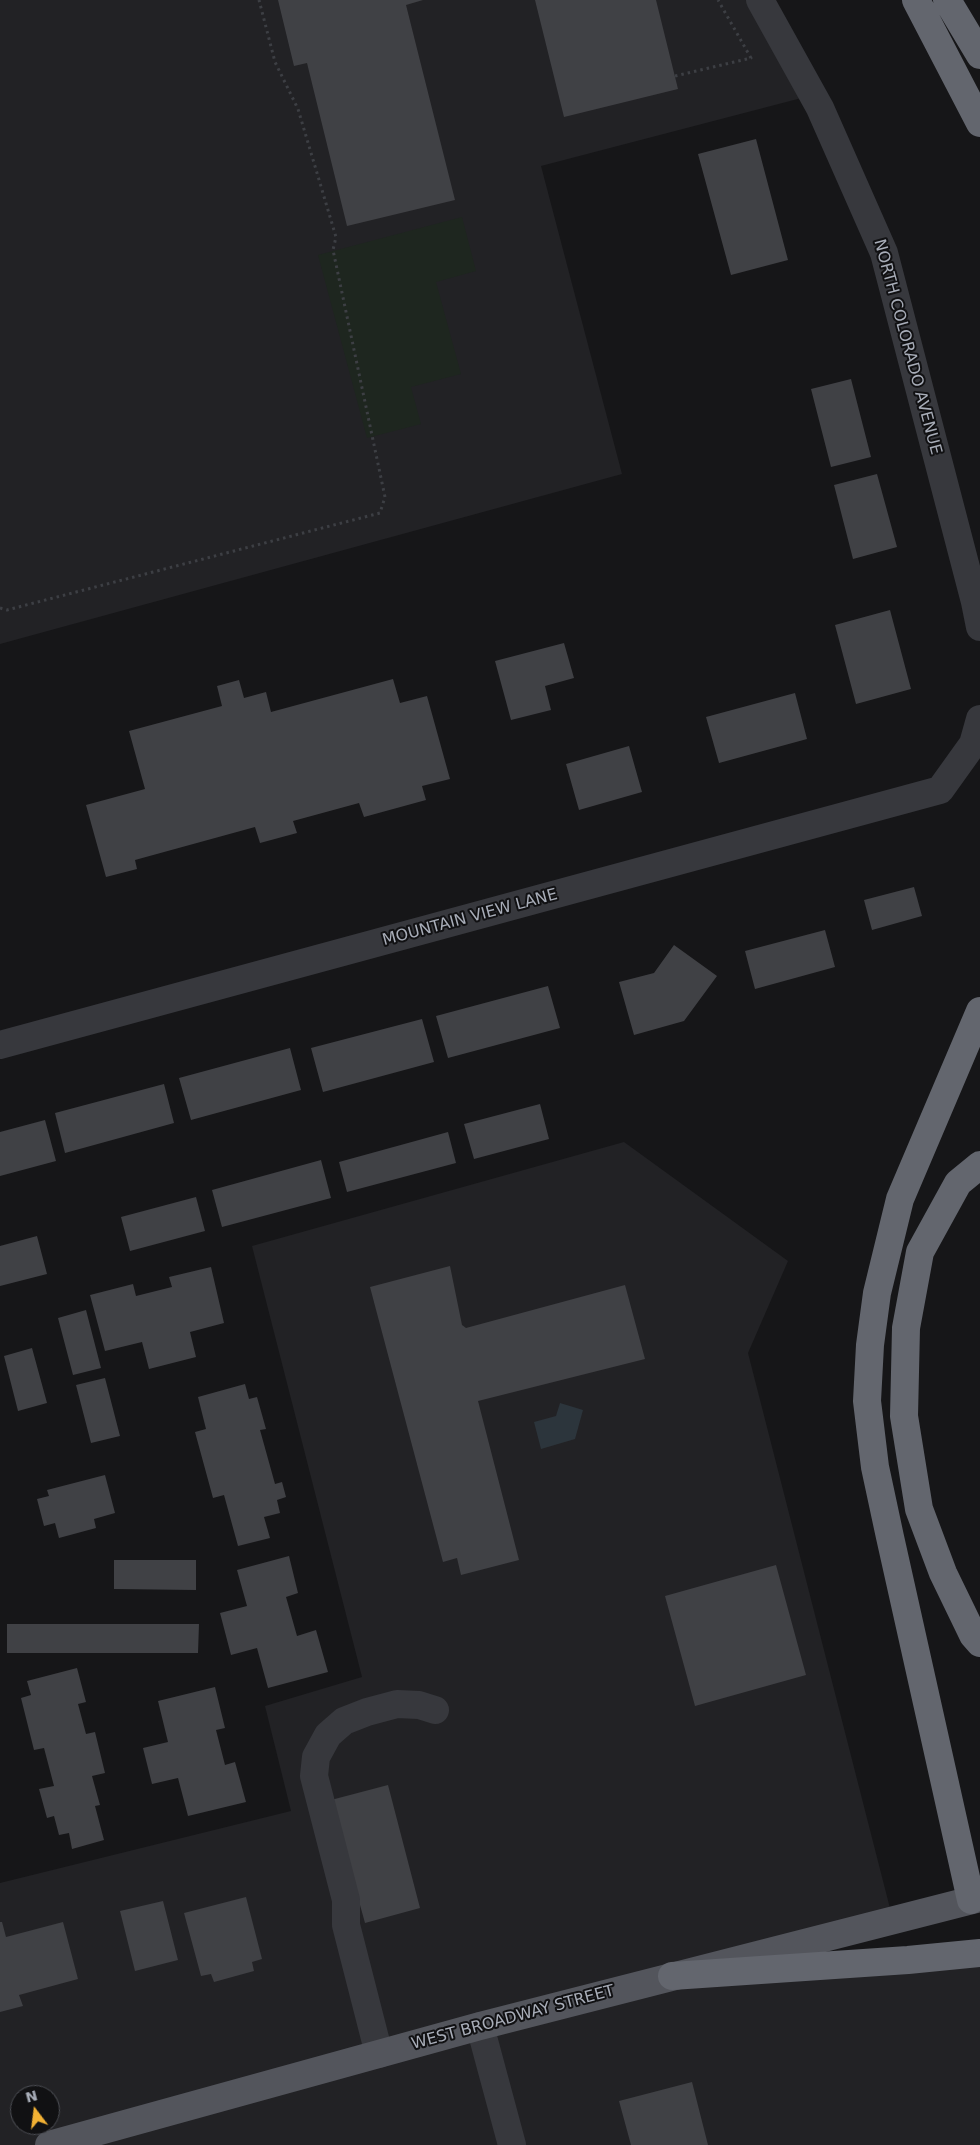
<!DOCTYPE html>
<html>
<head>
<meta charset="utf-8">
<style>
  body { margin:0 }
  #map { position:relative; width:980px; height:2145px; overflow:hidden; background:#161618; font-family:"DejaVu Sans",sans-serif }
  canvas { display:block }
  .north { position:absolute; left:10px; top:2085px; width:50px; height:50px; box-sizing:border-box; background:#111113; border:1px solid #4d4f55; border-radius:50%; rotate:345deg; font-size:14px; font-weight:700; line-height:20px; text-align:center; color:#a8adb8 }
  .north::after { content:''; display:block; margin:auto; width:18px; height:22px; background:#f2b134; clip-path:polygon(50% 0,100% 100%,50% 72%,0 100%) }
</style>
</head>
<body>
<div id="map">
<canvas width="980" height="2145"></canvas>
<div class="north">N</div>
</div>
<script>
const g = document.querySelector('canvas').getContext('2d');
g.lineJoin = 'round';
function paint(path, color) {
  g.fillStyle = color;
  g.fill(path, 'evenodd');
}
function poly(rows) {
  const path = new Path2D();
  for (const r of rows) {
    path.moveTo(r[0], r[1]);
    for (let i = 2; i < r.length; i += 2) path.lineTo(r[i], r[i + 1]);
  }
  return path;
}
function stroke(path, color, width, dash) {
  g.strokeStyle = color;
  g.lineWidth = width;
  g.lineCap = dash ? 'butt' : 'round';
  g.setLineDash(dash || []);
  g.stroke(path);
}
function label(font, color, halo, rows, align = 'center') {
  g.font = font + ' "DejaVu Sans",sans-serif';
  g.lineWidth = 4;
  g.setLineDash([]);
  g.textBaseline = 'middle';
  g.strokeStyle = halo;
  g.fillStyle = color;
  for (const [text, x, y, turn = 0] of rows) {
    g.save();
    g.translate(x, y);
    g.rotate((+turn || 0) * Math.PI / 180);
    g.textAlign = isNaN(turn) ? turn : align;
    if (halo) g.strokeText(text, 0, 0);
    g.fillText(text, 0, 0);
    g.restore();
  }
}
paint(poly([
  [0,0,760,0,813,95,541,166,622,474,0,644],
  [624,1142,788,1261,748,1353,893,1920,690,1974,980,1966,980,2145,0,2145,0,1883,291,1811,265,1706,362,1677,252,1246],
  [20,2095,50,2095,50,2125,20,2125]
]), '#222225');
paint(poly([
  [462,217,476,271,436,282,461,374,411,387,421,424,367,438,318,255]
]), '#1e261f');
paint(poly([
  [560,1403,583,1410,575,1439,541,1449,534,1422,556,1416]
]), '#2c353c');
paint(poly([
  [278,0,423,0,406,5,455,200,347,226,307,63,294,66],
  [535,0,656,0,678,89,564,117],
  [756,139,788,260,731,275,698,154],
  [851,379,871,457,831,467,811,389],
  [877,474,897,547,853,559,834,485],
  [890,610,911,689,856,704,835,625],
  [564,643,574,678,545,686,551,710,511,720,495,661],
  [393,679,400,703,427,696,450,779,422,786,426,800,364,817,359,803,293,821,297,833,260,843,255,827,135,860,137,869,106,877,86,805,145,789,129,731,222,706,217,686,239,680,244,698,266,692,271,712],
  [795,693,807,739,719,763,706,717],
  [629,746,642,792,579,810,566,764],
  [914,887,922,916,872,930,864,900],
  [825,930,835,967,755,989,745,951],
  [674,945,717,976,684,1021,634,1035,619,982,654,973],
  [548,986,560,1028,448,1058,436,1016],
  [422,1019,434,1062,323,1092,311,1048],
  [290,1048,301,1090,191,1120,179,1078],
  [164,1084,174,1123,65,1153,55,1113],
  [540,1104,549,1139,474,1159,464,1124],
  [45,1120,56,1161,0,1176,0,1132],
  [448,1132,456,1163,347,1192,339,1162],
  [321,1160,331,1198,222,1227,212,1190],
  [196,1197,205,1231,130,1251,121,1217],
  [37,1236,47,1274,0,1286,0,1246],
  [450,1266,462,1325,466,1328,625,1285,645,1359,478,1401,519,1560,461,1575,457,1558,443,1562,370,1287],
  [211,1267,224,1323,190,1332,196,1357,149,1369,142,1342,105,1351,90,1295,133,1284,136,1296,172,1287,169,1277],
  [86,1310,101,1368,73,1375,58,1318],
  [32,1348,47,1403,18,1411,4,1356],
  [105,1378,120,1436,91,1443,76,1385],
  [245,1384,249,1399,257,1397,266,1429,260,1430,275,1484,282,1482,286,1497,277,1500,280,1513,264,1517,270,1538,238,1546,224,1495,213,1498,195,1432,206,1429,198,1397],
  [105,1475,115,1513,94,1519,96,1528,59,1538,55,1523,44,1526,37,1499,49,1496,47,1490],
  [289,1556,298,1593,286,1597,297,1636,316,1630,328,1672,268,1688,257,1648,231,1655,220,1613,247,1606,237,1570],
  [114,1560,196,1560,196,1590,114,1589],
  [776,1565,806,1675,695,1706,665,1596],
  [7,1624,199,1624,198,1653,7,1653],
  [77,1668,86,1702,78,1704,86,1734,95,1732,105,1773,92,1776,100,1805,95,1806,104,1840,72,1849,69,1833,59,1835,54,1816,47,1818,39,1789,54,1786,44,1748,34,1750,21,1698,31,1695,27,1681],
  [215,1687,225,1728,216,1730,225,1765,235,1762,246,1802,188,1816,178,1778,152,1784,143,1748,168,1742,158,1701],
  [388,1785,420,1908,365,1923,331,1800],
  [246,1897,262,1959,252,1962,254,1971,214,1982,211,1974,201,1976,184,1913],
  [163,1901,178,1960,135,1971,120,1911],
  [0,1922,2,1922,6,1937,63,1922,78,1979,19,1995,23,2006,0,2012],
  [692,2082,708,2145,631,2145,619,2101]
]), '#404145');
stroke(poly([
  [675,76,751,58,718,0],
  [0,608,7,610,380,513,385,497,333,250,336,237,298,109,275,62,259,0]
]), '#3d3f44', 3, [2.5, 4]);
stroke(poly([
  [760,0,820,108,884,253,975,602,980,627],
  [0,1045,940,790,973,744,980,719],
  [480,2026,512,2145],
  [379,2054,346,1925,346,1900,314,1776,316,1757,328,1735,344,1721,367,1712,397,1704,419,1705,435,1710]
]), '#37383d', 28);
stroke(poly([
  [49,2145,480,2026,980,1898]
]), '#53555c', 28);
stroke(poly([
  [916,0,980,123],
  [947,0,980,55],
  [980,1165,958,1183,920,1252,906,1328,904,1416,919,1509,943,1573,973,1635,980,1643],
  [971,1900,890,1537,875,1467,867,1401,870,1345,877,1293,900,1199,980,1011],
  [672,1976,908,1960,980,1953]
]), '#63666e', 28);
label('16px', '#a8adb8', '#111113', [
  ["NORTH COLORADO AVENUE",907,347,75],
  ["MOUNTAIN VIEW LANE",470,918,-15],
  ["WEST BROADWAY STREET",513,2018,-15]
]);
</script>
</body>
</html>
